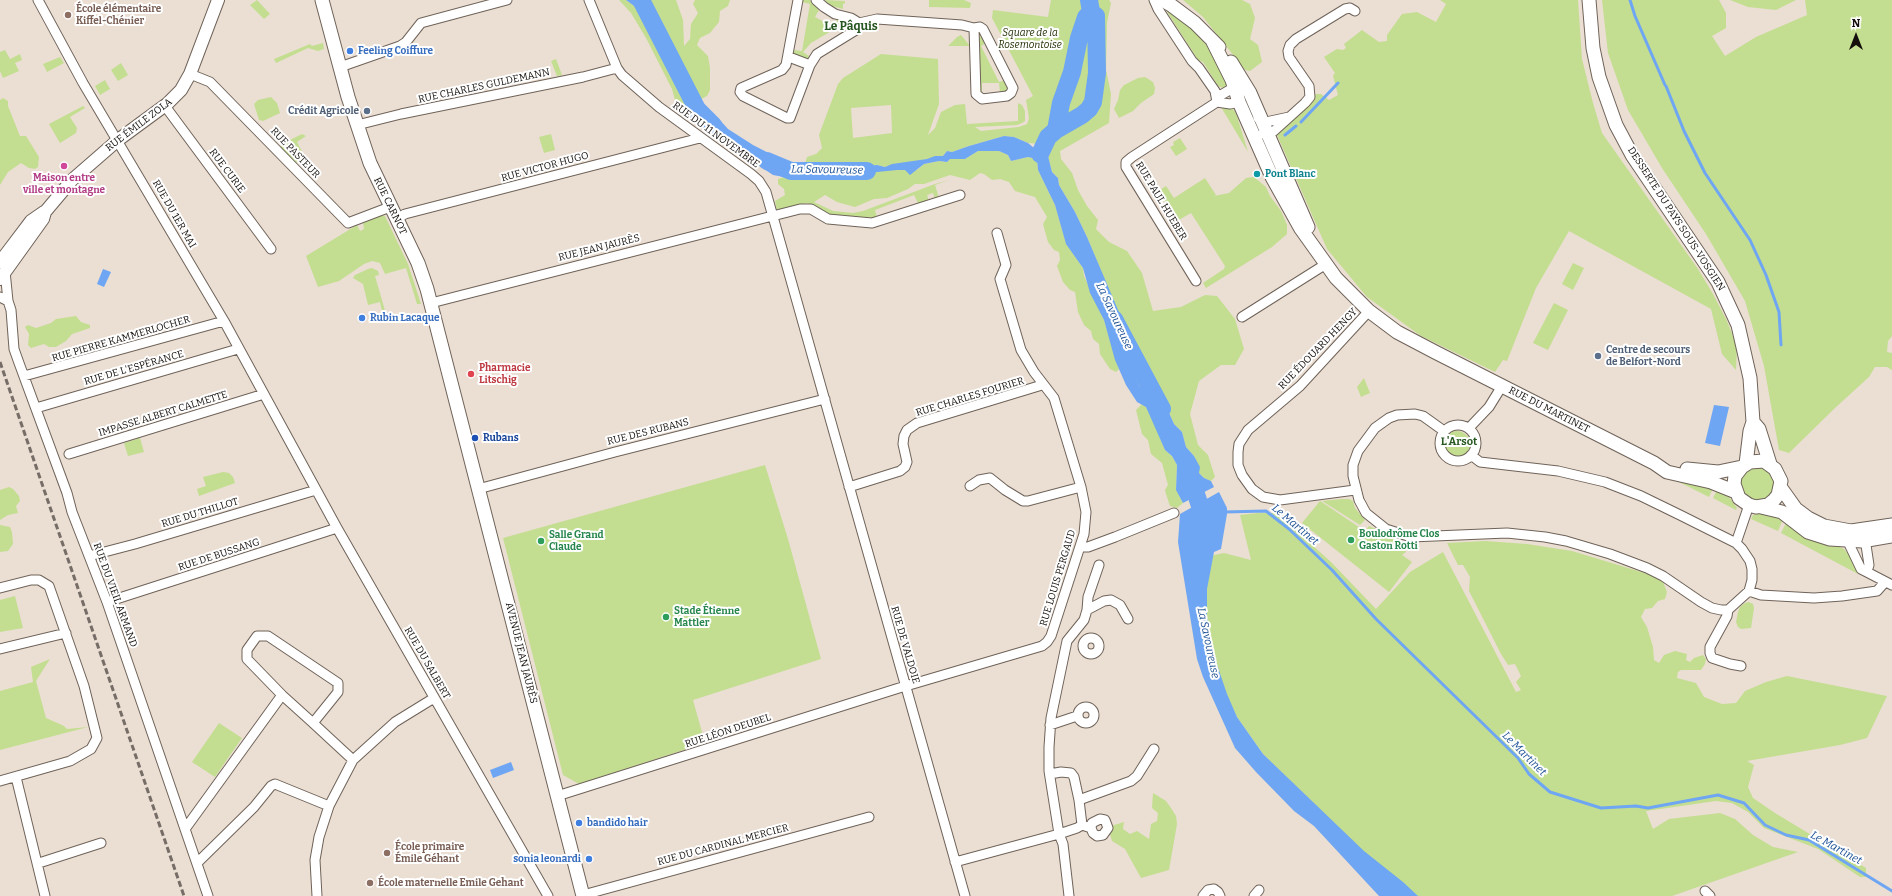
<!DOCTYPE html>
<html>
<head>
<meta charset="utf-8">
<style>
  body { margin:0 }
  #map { position:relative; width:1892px; height:896px; overflow:hidden; background:#ebded3; font-family:Bitter,serif }
  canvas { display:block }
  .north { position:absolute; left:1836px; top:16px; width:40px; height:40px; -webkit-text-stroke:3px #fff; paint-order:stroke; rotate:0deg; font-size:11px; font-weight:700; line-height:16px; text-align:center; color:#140f0c }
  .north::after { content:''; display:block; margin:auto; width:14px; height:18px; background:#140f0c; clip-path:polygon(50% 0,100% 100%,50% 72%,0 100%) }
</style>
</head>
<body>
<div id="map">
<canvas width="1892" height="896"></canvas>
<div class="north">N</div>
</div>
<script>
const g = document.querySelector('canvas').getContext('2d');
g.lineJoin = 'round';
function paint(path, color) {
  g.fillStyle = color;
  g.fill(path, 'evenodd');
}
function poly(rows) {
  const path = new Path2D();
  for (const r of rows) {
    if (r.length === 3) {
      path.moveTo(r[0] + r[2], r[1]);
      path.arc(r[0], r[1], r[2], 0, 2 * Math.PI);
      continue;
    }
    path.moveTo(r[0], r[1]);
    for (let i = 2; i < r.length; i += 2) path.lineTo(r[i], r[i + 1]);
  }
  return path;
}
function stroke(path, color, width, dash) {
  g.strokeStyle = color;
  g.lineWidth = width;
  g.lineCap = dash ? 'butt' : 'round';
  g.setLineDash(dash || []);
  g.stroke(path);
}
function label(font, color, halo, rows, align = 'center') {
  g.font = font + ' Bitter,serif';
  g.lineWidth = 4;
  g.setLineDash([]);
  g.textBaseline = 'middle';
  g.strokeStyle = halo;
  g.fillStyle = color;
  for (const [text, x, y, turn = 0] of rows) {
    g.save();
    g.translate(x, y);
    g.rotate((+turn || 0) * Math.PI / 180);
    g.textAlign = isNaN(turn) ? turn : align;
    if (halo) g.strokeText(text, 0, 0);
    g.fillText(text, 0, 0);
    g.restore();
  }
}
paint(poly([
  [257,0,270,14,264,19,250,5],
  [619,0,626,0,637,8,658,46,653,19,645,3,640,0,676,0,683,20,684,46,690,39,691,24,698,13,693,4,695,0,730,0,728,6,720,11,719,22,710,33,700,38,697,45,708,56,710,68,710,90,707,96,696,102,693,88,683,87,682,89,691,103,681,108,675,100,672,89,646,38,631,13],
  [803,0,810,0,819,10,815,17,834,27,837,20,844,22,847,27,846,31,842,33,838,27,811,43,803,52,809,56,807,60,793,56,794,50,802,51,810,4,802,2],
  [824,0,845,1,845,3,843,4,843,9,832,6],
  [929,0,964,0,971,3,970,8,929,7],
  [1051,0,1109,0,1111,3,1107,23,1106,70,1111,94,1109,123,1060,151,1061,159,1072,173,1078,190,1087,206,1098,220,1096,229,1109,242,1127,251,1142,273,1153,311,1181,307,1205,295,1217,296,1235,319,1244,349,1235,365,1221,365,1199,381,1190,414,1198,445,1208,455,1215,477,1211,481,1204,478,1199,473,1194,456,1186,447,1182,432,1174,424,1158,388,1140,387,1124,352,1126,331,1087,237,1075,212,1059,185,1058,178,1052,172,1047,152,1048,143,1042,139,1041,144,1028,143,1014,137,1004,136,969,146,952,152,947,151,943,156,885,167,877,165,858,167,843,172,857,174,889,170,917,170,924,164,939,161,947,162,950,159,965,159,978,151,999,151,1008,155,1011,161,1028,157,1037,159,1038,170,1055,205,1066,243,1083,268,1084,276,1104,320,1119,369,1116,372,1110,369,1100,354,1099,344,1093,339,1091,331,1084,325,1078,312,1075,292,1070,290,1063,282,1057,266,1060,260,1059,252,1054,250,1048,242,1043,224,1047,217,1035,197,1015,191,1009,182,1000,179,992,180,984,174,980,173,970,180,950,175,924,184,915,184,908,189,887,198,874,199,855,207,837,202,825,195,814,202,833,211,853,213,863,211,935,184,949,180,935,185,939,198,935,199,933,193,927,195,929,201,919,205,914,195,875,210,877,218,830,215,807,203,777,211,775,201,785,195,784,189,778,184,778,179,784,177,792,165,804,167,807,157,816,154,822,148,819,135,838,84,843,78,881,54,938,59,939,104,928,135,935,128,941,112,955,105,965,104,967,124,1018,121,1018,103,1022,105,1025,111,1025,121,1022,123,1017,125,975,127,981,131,1019,127,1027,124,1029,118,1026,100,1033,96,992,18,993,10,1048,17],
  [891,105,892,133,853,138,851,108],
  [1183,0,1242,0,1250,4,1255,18,1250,39,1258,45,1262,62,1250,71,1245,70,1203,17],
  [1440,0,1578,0,1582,59,1593,103,1602,133,1698,269,1713,294,1727,321,1737,346,1736,370,1722,354,1711,309,1569,231,1536,288,1507,361,1503,360,1495,372,1421,336,1367,297,1327,249,1277,135,1299,114,1316,94,1321,94,1329,100,1338,95,1333,76,1335,73,1324,57,1337,49,1343,50,1346,48,1344,44,1362,30,1379,42,1387,41,1387,35,1402,14,1417,12,1436,22,1446,4],
  [1602,0,1719,0,1726,13,1726,28,1712,36,1725,56,1756,37,1807,15,1805,0,1892,0,1892,336,1888,341,1887,352,1892,353,1892,370,1887,367,1875,367,1869,377,1835,408,1789,453,1779,450,1764,366,1745,301,1706,234,1662,168,1628,110,1608,53],
  [1730,0,1796,0,1776,10,1748,7],
  [1169,11,1176,15,1197,34,1211,50,1228,86,1223,88,1218,86,1203,62,1198,60,1169,15,1167,12],
  [961,35,970,46,948,46,957,37],
  [978,36,984,38,986,43,981,46,999,82,1005,80,1008,84,1008,89,1003,93,1000,93,999,83,982,83,982,93,979,94],
  [323,43,324,49,318,51,308,48,276,63,274,59,310,44,312,46],
  [5,50,10,59,20,54,22,60,15,63,19,71,3,78,0,71,0,52],
  [60,57,64,63,47,72,43,64],
  [556,59,562,75,557,76,551,61],
  [121,63,128,75,118,81,111,70],
  [1145,77,1153,82,1155,88,1154,94,1141,103,1133,111,1119,118,1114,109,1118,100,1120,90,1124,85,1138,78],
  [105,80,110,89,100,95,95,86],
  [271,97,277,103,280,113,263,121,259,120,254,104,258,100],
  [3,98,8,101,8,106,20,136,26,136,39,157,38,167,35,169,29,168,21,163,8,172,0,185,0,100],
  [83,106,85,108,70,117,77,128,76,133,60,143,49,124],
  [1224,106,1233,109,1236,113,1248,152,1221,107],
  [302,134,306,136,297,142,305,157,294,164,291,158,283,153,280,147,284,143],
  [551,134,555,150,544,153,539,137],
  [1180,138,1187,149,1176,156,1170,147,1174,145,1173,142],
  [1254,177,1266,187,1270,196,1281,211,1287,225,1287,234,1272,247,1206,288,1203,283,1224,269,1225,266,1191,213,1177,221,1158,191,1166,186,1174,198,1205,178,1216,195,1214,196,1229,193,1246,178],
  [382,215,385,216,408,264,421,304,417,304,406,268,385,274,380,263,372,261,364,264,339,281,318,287,306,256,357,225,360,231,364,229,363,223],
  [1573,263,1584,268,1573,290,1562,284],
  [372,268,378,271,379,275,375,276,386,314,383,315,380,302,368,305,363,284,353,278,355,275,368,269],
  [1554,303,1568,310,1548,350,1533,343],
  [76,316,81,322,90,325,90,328,72,334,66,341,56,347,49,347,44,344,31,348,28,345,29,334,25,327,28,325,36,328,51,323,56,319],
  [1364,378,1370,393,1361,397,1357,387],
  [1142,404,1146,406,1154,422,1165,450,1172,456,1177,465,1176,489,1183,503,1177,508,1170,506,1166,494,1165,490,1168,485,1162,463,1151,454,1148,440,1142,434,1136,410],
  [1457,444,13],
  [140,438,144,452,128,456,124,443],
  [765,465,788,539,821,659,693,700,705,743,579,784,563,775,503,538],
  [1757,484,17],
  [223,472,229,473,233,477,235,483,199,496,197,489,206,486,203,477],
  [1673,479,1714,486,1709,497],
  [9,487,13,489,19,496,20,501,16,506,18,513,8,515,0,520,0,490],
  [1718,488,1725,491,1737,508,1736,510,1713,498],
  [1342,499,1349,499,1353,501,1355,508,1365,520,1360,525,1322,501],
  [1320,501,1365,531,1369,526,1396,538,1403,545,1406,552,1402,555,1412,562,1389,592,1302,523],
  [1258,513,1276,513,1331,562,1376,609,1410,572,1443,552,1516,692,1521,690,1516,682,1521,676,1515,664,1508,665,1501,654,1469,591,1470,577,1463,565,1458,565,1447,543,1485,541,1527,544,1572,551,1648,574,1663,582,1667,592,1665,599,1658,601,1652,608,1645,609,1641,617,1647,627,1653,647,1654,660,1659,663,1664,655,1675,651,1687,654,1686,660,1690,662,1694,658,1703,655,1706,659,1705,664,1701,670,1681,670,1678,672,1677,678,1696,683,1704,697,1722,704,1736,703,1745,691,1766,682,1787,676,1887,696,1867,738,1840,745,1747,761,1754,765,1748,787,1753,798,1775,813,1866,868,1866,877,1860,877,1818,849,1764,828,1748,812,1732,803,1716,801,1646,811,1653,829,1669,819,1720,813,1735,819,1753,835,1773,847,1798,852,1672,896,1407,896,1263,754,1237,717,1226,695,1211,647,1207,617,1207,589,1204,566,1214,555,1224,553,1251,560,1240,515],
  [1760,513,1784,517,1778,531,1751,519,1753,515],
  [1787,521,1844,549,1851,557,1858,574,1781,533],
  [0,525,10,527,12,532,13,544,8,551,0,552],
  [15,596,23,628,0,632,0,600],
  [1749,602,1753,604,1754,608,1751,628,1741,629,1738,627,1736,622,1738,612,1740,607,1745,603],
  [50,659,36,681,46,718,64,726,67,729,88,727,0,750,0,691,33,682,31,667],
  [219,723,242,738,215,777,192,762],
  [1153,793,1166,801,1171,808,1176,816,1177,824,1169,870,1141,878,1125,849,1112,841,1110,834,1111,826,1124,822,1123,829,1130,834,1137,831,1149,839,1151,824,1157,821,1158,813,1152,808]
]), '#c3de90');
paint(poly([
  [626,0,640,0,645,3,663,34,665,41,658,46,637,8],
  [704,104,710,116,719,119,728,129,753,145,792,165,791,168,784,177,773,175,700,126,683,112],
  [1004,136,1014,137,1028,143,1034,148,1037,148,1041,144,1042,139,1048,143,1047,152,1052,172,1058,178,1059,185,1075,212,1087,237,1127,331,1124,352,1140,387,1158,388,1174,424,1182,432,1186,447,1194,456,1200,467,1199,473,1204,478,1211,481,1214,487,1183,503,1176,490,1177,465,1172,456,1165,450,1146,407,1137,402,1126,385,1115,360,1104,320,1090,293,1083,268,1066,244,1055,205,1038,170,1037,159,1028,157,1011,161,1008,155,999,151,978,151,965,159,950,159,947,162,939,161,924,164,910,175,905,170,897,170,857,174,843,172,844,166,852,163,858,167,877,165,885,167,892,164,927,159,935,156,943,156,947,151,952,152,969,146],
  [103,269,111,272,104,287,97,284],
  [1714,405,1729,407,1720,446,1705,443],
  [1219,492,1227,508,1227,514,1221,549,1214,552,1207,589,1207,617,1211,647,1227,694,1237,717,1263,754,1364,851,1403,882,1418,896,1379,896,1314,826,1294,811,1256,772,1235,748,1203,677,1197,659,1178,542,1180,514],
  [511,762,514,770,493,778,490,770]
]), '#6ea6f3');
stroke(poly([
  [1630,0,1635,16,1665,85],
  [1666,86,1684,131,1705,173,1750,240,1766,275,1779,312,1781,345],
  [1301,122,1338,83],
  [1285,135,1296,126],
  [1224,512,1266,511,1289,529,1332,570,1376,619,1518,758,1529,774,1550,792,1601,808,1636,806,1648,808,1718,795,1744,803,1765,825,1786,835,1809,840,1892,891]
]), '#6ea6f3', 3);
stroke(poly([
  [641,0,697,109,713,125],
  [1056,130,1061,103,1072,72,1079,38,1086,17,1091,12],
  [1040,154,1048,137,1056,130,1082,115,1089,109,1093,102,1097,73,1096,16,1091,12,1089,0],
  [767,161,791,171,867,171],
  [1114,319,1162,409],
  [1189,473,1202,512,1199,527]
]), '#6ea6f3', 18);
const minor = poly([
  [38,0,83,83,224,321,337,528,548,896],
  [589,0,617,68,622,75,659,107,751,174,759,181,766,192,965,896],
  [798,0,786,65,782,70,741,88,740,92,743,96,787,118,790,118,810,65,817,54,856,30,859,23,877,19,962,25,974,28,980,27,983,29,1013,88,1011,93,1007,96,982,99,976,94,974,28],
  [816,0,824,7,835,14,851,18,859,23],
  [1154,0,1158,9,1192,61,1199,68,1215,91,1217,102],
  [789,57,810,65],
  [340,67,400,46,406,42,421,23,507,0],
  [190,74,210,82,348,223,390,207],
  [1217,102,1221,95,1233,88,1233,83],
  [165,106,271,249],
  [1258,118,1266,122,1289,117],
  [357,125,401,114,583,77,617,68],
  [1262,134,1274,131,1305,103,1310,97,1309,86,1289,57,1288,51,1290,45,1296,39,1345,9,1350,8,1355,11],
  [396,219,405,214,700,138],
  [5,271,8,301],
  [1196,281,1126,167,1126,162,1132,157,1217,102,1230,104,1239,102],
  [0,297,8,301,11,310,14,349,19,363,67,493,72,512,107,602,208,896],
  [431,303,800,209,811,209,828,219,872,223,960,195],
  [1242,317,1326,264],
  [24,376,224,321],
  [36,408,238,349],
  [1458,443,18],
  [1469,428,1489,407,1502,386],
  [1444,431,1423,416,1415,414,1397,415,1389,418,1375,428,1358,451,1353,465,1353,476,1359,500,1366,513,1386,529,1411,537,1507,533,1545,537,1566,541,1610,554,1647,568,1663,576,1701,602,1712,608,1721,610,1728,610,1749,591,1752,580,1752,569,1750,561,1742,549,1736,543,1680,515,1641,496,1605,482,1558,471,1480,462,1471,455],
  [69,454,264,394],
  [970,486,979,480,990,478,1005,490,1023,501,1028,501,1081,487],
  [849,487,900,471,905,467,907,462,903,444,904,436,907,430,917,423,1042,385],
  [478,489,615,452,825,399],
  [1355,490,1280,500,1263,497,1252,489,1242,475,1238,465,1238,452,1239,444,1248,430,1300,386,1369,311],
  [1850,535,1848,541,1850,546,1861,569,1892,585],
  [1736,543,1749,505],
  [1866,545,1869,565,1867,571],
  [1080,547,1088,547,1115,537,1174,513],
  [89,556,135,544,316,490],
  [0,588,31,580,39,580,49,586,84,686,97,738,91,749,70,761,0,781],
  [1749,591,1761,595,1814,598,1842,596,1877,591,1885,582],
  [107,602,337,528],
  [1087,610,1104,601,1111,600,1120,605,1128,619],
  [1728,610,1727,616,1710,647,1710,653,1712,658,1730,664,1741,666],
  [1091,646,8],
  [1067,641,1084,620,1087,610,1088,597,1099,565],
  [0,649,66,633],
  [1086,715,8],
  [313,723,282,695,247,659,247,650,257,636,268,636,338,683,338,692,313,723,353,760],
  [1050,725,1077,716],
  [1050,774,1061,772,1071,773,1074,777,1079,800,1131,781,1137,776,1154,749],
  [16,777,45,896],
  [557,796,899,688,1042,646,1047,642,1051,636,1084,534,1086,512,1081,487,1054,398,1034,372,1021,350,1000,279,1006,265,997,233],
  [1082,825,1091,828,1093,833,1097,836,1103,835,1108,828,1105,820,1100,819,1092,823,1091,828],
  [185,829,282,695],
  [955,862,1059,834,1049,771,1049,747,1051,718,1067,641],
  [39,863,101,843],
  [197,863,254,807,271,786,275,784,329,806],
  [1705,891,1710,896],
  [583,895,869,817],
  [317,896,315,860,319,837,329,806,353,760,395,722,434,698],
  [1069,896,1063,844,1059,834,1077,828,1082,825,1079,800],
  [1203,896,1208,890,1214,889,1218,892,1220,896],
  [1254,896,1259,890]
]);
const tertiary = poly([
  [0,262,31,221,44,212],
  [0,279,43,219,45,212,72,180,118,140,167,104,181,90,190,74,218,0]
]);
const secondary = poly([
  [322,0,348,97,370,163,418,263,427,289,583,896],
  [1162,0,1171,5,1195,23,1219,47],
  [1589,0,1593,48,1599,77,1616,125,1632,155,1718,282,1738,325,1750,378,1753,422,1750,431,1746,464],
  [1213,42,1232,80,1239,102,1272,177,1301,229,1336,278,1369,311,1397,332,1435,352,1654,463,1667,472,1711,482,1736,492],
  [1231,62,1250,93,1308,227],
  [1753,422,1759,429,1770,464],
  [1687,469,1718,472,1742,467,1750,462,1764,461,1775,469,1781,481,1778,495,1774,500,1768,505,1756,507,1749,505,1739,498,1734,484,1735,476,1742,467],
  [1781,488,1796,509,1808,518,1824,526,1851,531,1892,525],
  [1761,507,1782,512,1808,532,1830,539,1862,541,1892,536]
]);
stroke(minor, '#6f6359', 11);
stroke(tertiary, '#6f6359', 14);
stroke(secondary, '#6f6359', 15);
stroke(minor, '#fff', 9);
stroke(tertiary, '#fff', 12);
stroke(secondary, '#fff', 13);
stroke(poly([
  [0,362,184,896]
]), '#766d67', 3, [6, 3]);
for (const [x, y, r, color] of [
  [68,15,4,"#8d6e63"],
  [350,51,4,"#3f7fe0"],
  [367,111,4,"#5c6f8a"],
  [64,166,4,"#d1479c"],
  [1257,174,4,"#0f9aa8"],
  [362,318,4,"#3f7fe0"],
  [1598,356,4,"#5c6f8a"],
  [471,374,4,"#e0444e"],
  [475,438,4,"#1a4fb4"],
  [1351,540,4,"#2e9e5b"],
  [541,541,4,"#2e9e5b"],
  [666,617,4,"#2e9e5b"],
  [579,823,4,"#3f7fe0"],
  [387,853,4,"#8d6e63"],
  [589,859,4,"#3f7fe0"],
  [370,883,4,"#8d6e63"]
]) {
  const dot = new Path2D();
  dot.arc(x, y, r, 0, 2 * Math.PI);
  g.fillStyle = color;
  g.fill(dot);
  stroke(dot, '#fff', 1.5);
}
label('bold 10px', '#785e54', '#fff', [
  ["École élémentaire",76,9],
  ["Kiffel-Chénier",76,21],
  ["École primaire",395,847],
  ["Émile Géhant",395,859],
  ["École maternelle Emile Gehant",378,883]
], 'left');
label('italic 10px', '#222e05', '#fff', [
  ["Square de la",1030,33],
  ["Rosemontoise",1030,45]
]);
label('bold 10px', '#366cbe', '#fff', [
  ["Feeling Coiffure",358,51],
  ["Rubin Lacaque",370,318],
  ["bandido hair",587,823],
  ["sonia leonardi",581,859,"right"]
], 'left');
label('10px', '#140f0c', '#fff', [
  ["RUE CHARLES GULDEMANN",484,86,-12],
  ["RUE ÉMILE ZOLA",139,125,-37],
  ["RUE DU 11 NOVEMBRE",716,135,36],
  ["RUE PASTEUR",295,153,46],
  ["RUE VICTOR HUGO",545,167,-15],
  ["RUE CURIE",227,171,53],
  ["RUE PAUL HUEBER",1161,201,59],
  ["RUE CARNOT",390,206,64],
  ["RUE DU 1ER MAI",174,214,60],
  ["DESSERTE DU PAYS SOUS-VOSGIEN",1676,219,57],
  ["RUE JEAN JAURÈS",599,248,-14],
  ["RUE PIERRE KAMMERLOCHER",121,339,-16],
  ["RUE ÉDOUARD HENGY",1318,349,-46],
  ["RUE DE L'ESPÉRANCE",134,368,-16],
  ["RUE CHARLES FOURIER",970,397,-17],
  ["RUE DU MARTINET",1549,410,27],
  ["IMPASSE ALBERT CALMETTE",163,414,-17],
  ["RUE DES RUBANS",648,432,-14],
  ["RUE DU THILLOT",200,513,-17],
  ["RUE DE BUSSANG",219,555,-18],
  ["RUE LOUIS PERGAUD",1058,578,-73],
  ["RUE DU VIEIL ARMAND",115,595,70],
  ["RUE DE VALDOIE",905,645,74],
  ["AVENUE JEAN JAURÈS",521,653,76],
  ["RUE DU SALBERT",427,663,60],
  ["RUE LÉON DEUBEL",728,731,-18],
  ["RUE DU CARDINAL MERCIER",723,845,-15]
]);
label('bold 10px', '#4e5e75', '#fff', [
  ["Crédit Agricole",359,111],
  ["Centre de secours",1606,350,"left"],
  ["de Belfort-Nord",1606,362,"left"]
], 'right');
label('bold 10px', '#0d838f', '#fff', [
  ["Pont Blanc",1265,174]
], 'left');
label('bold 10px', '#b23c85', '#fff', [
  ["Maison entre",64,178],
  ["ville et montagne",64,190]
]);
label('bold 10px', '#be3a42', '#fff', [
  ["Pharmacie",479,368],
  ["Litschig",479,380]
], 'left');
label('bold 10px', '#164399', '#fff', [
  ["Rubans",483,438]
], 'left');
label('bold 10px', '#27864d', '#fff', [
  ["Boulodrôme Clos",1359,534],
  ["Gaston Rotti",1359,546],
  ["Salle Grand",549,535],
  ["Claude",549,547],
  ["Stade Étienne",674,611],
  ["Mattler",674,623]
], 'left');
label('italic 11px', '#184d93', '#fff', [
  ["La Savoureuse",827,170,1],
  ["La Savoureuse",1114,316,65],
  ["Le Martinet",1295,525,40],
  ["La Savoureuse",1208,643,78],
  ["Le Martinet",1524,754,45],
  ["Le Martinet",1836,848,29]
]);
label('bold 11px', '#275721', '#fff', [
  ["L'Arsot",1459,442]
]);
label('bold 12px', '#275721', '#fff', [
  ["Le Pâquis",851,27]
]);
</script>
</body>
</html>
